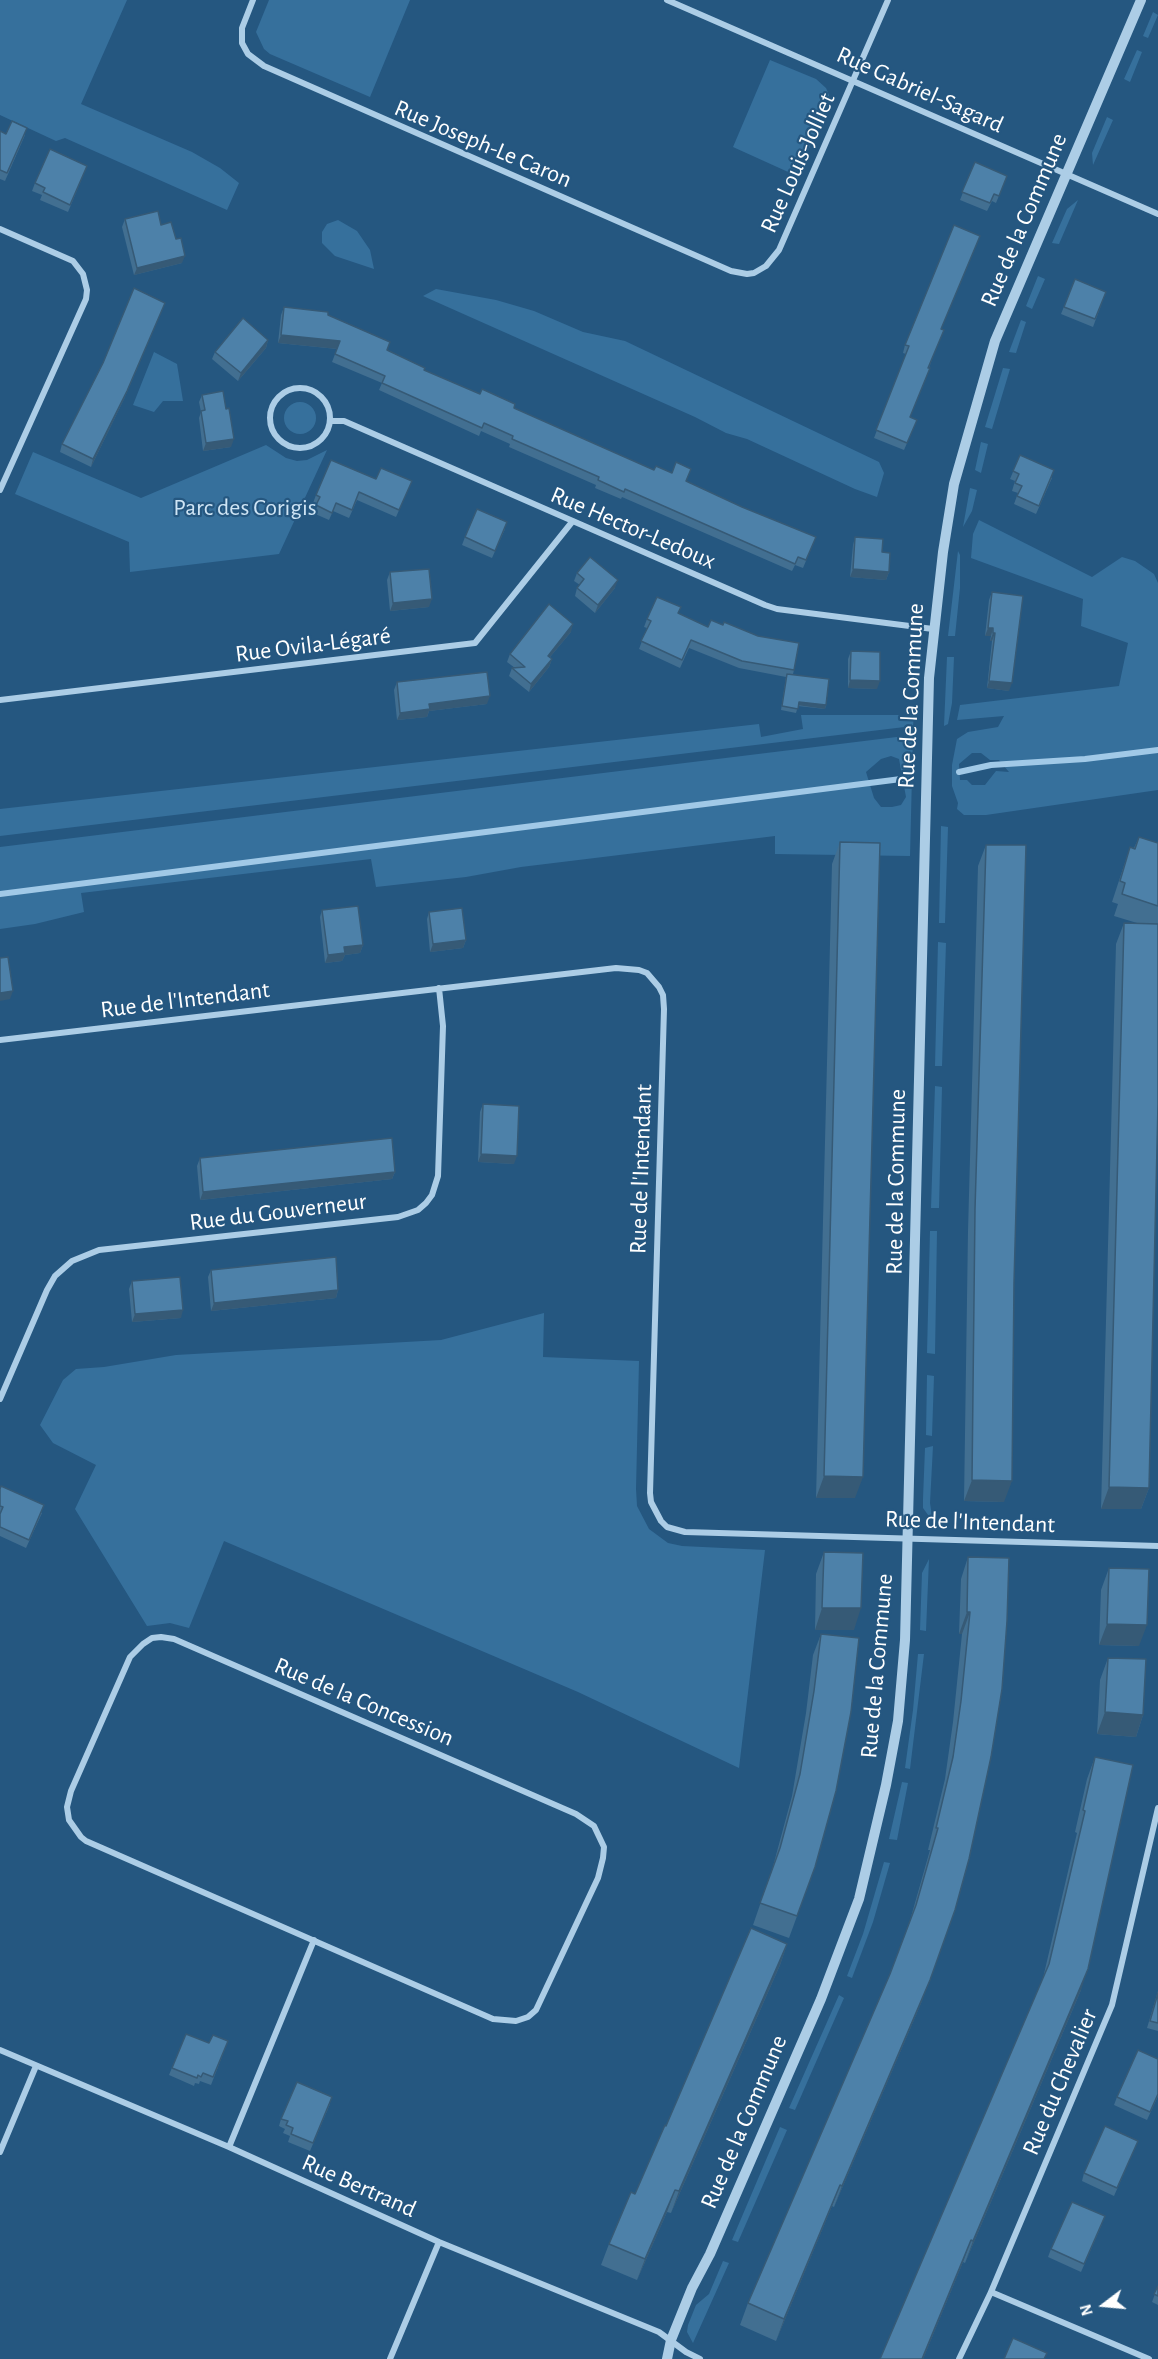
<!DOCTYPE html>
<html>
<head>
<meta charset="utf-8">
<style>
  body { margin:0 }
  #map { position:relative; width:1158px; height:2359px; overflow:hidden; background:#255780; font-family:"Alegreya Sans",sans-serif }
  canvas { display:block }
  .north { position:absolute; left:1074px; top:2275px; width:60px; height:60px; -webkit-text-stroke:4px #255780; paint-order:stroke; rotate:254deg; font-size:16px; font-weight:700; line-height:24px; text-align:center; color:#fff }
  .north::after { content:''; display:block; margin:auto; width:21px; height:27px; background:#fff; clip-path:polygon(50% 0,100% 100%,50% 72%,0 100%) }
</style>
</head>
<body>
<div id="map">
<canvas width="1158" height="2359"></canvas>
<div class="north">N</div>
</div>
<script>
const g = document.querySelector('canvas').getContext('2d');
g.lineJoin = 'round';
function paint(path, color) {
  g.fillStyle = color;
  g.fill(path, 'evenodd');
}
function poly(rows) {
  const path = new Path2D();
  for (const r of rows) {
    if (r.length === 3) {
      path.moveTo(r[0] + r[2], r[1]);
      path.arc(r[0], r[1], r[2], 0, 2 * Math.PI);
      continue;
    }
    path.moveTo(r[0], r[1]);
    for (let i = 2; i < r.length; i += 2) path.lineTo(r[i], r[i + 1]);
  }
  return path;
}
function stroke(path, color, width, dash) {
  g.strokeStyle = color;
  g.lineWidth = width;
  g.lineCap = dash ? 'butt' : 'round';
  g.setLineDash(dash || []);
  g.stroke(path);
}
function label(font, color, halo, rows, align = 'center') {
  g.font = font + ' "Alegreya Sans",sans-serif';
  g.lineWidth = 4.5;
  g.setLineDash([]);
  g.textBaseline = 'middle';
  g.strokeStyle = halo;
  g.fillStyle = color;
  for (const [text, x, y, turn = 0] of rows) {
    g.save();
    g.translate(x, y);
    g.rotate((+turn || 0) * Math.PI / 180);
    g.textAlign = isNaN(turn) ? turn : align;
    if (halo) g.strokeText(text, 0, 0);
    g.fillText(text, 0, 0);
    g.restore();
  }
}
paint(poly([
  [0,0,127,0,81,104,192,152,220,168,239,183,227,210,65,138,56,141,0,115],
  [269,0,410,0,370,97,270,54,264,49,256,32],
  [1153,12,1158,15,1148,38,1143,36],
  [1137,50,1142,52,1130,82,1124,79],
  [770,60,816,79,826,88,829,95,829,103,797,176,733,147],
  [1107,117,1113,120,1093,165,1092,153],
  [1078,200,1059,244,1052,243,1067,209],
  [338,220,357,231,370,250,374,269,335,256,322,243,322,232,327,224],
  [1038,276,1045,279,1032,309,1026,306],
  [436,289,496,300,534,311,583,332,625,341,879,462,884,473,877,497,855,489,747,439,726,433,695,417,423,296],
  [1021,320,1026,322,1016,353,1009,352],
  [154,352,177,364,183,401,163,401,154,412,133,405],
  [1003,368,1010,369,992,429,985,427],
  [300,418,16],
  [981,442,988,444,981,473,975,470],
  [266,445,286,458,297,461,307,460,327,450,279,554,130,572,129,542,15,494,33,452,141,498],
  [970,488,977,490,972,511,963,527],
  [979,520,1092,577,1122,557,1135,561,1154,574,1158,583,1158,790,986,815,964,815,957,809,958,803,952,786,952,765,957,739,968,732,998,727,1004,716,957,720,960,705,1119,686,1128,643,1081,626,1083,599,971,558,973,534],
  [972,753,981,753,990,760,999,760,1009,772,996,771,985,785,972,785,967,780,960,780,959,764],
  [958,551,960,555,960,588,955,636,948,636],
  [947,657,954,657,952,703,948,724,944,726],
  [801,715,914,715,913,726,0,836,0,809,759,724,761,737,803,729],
  [913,735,910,856,775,854,775,836,521,867,466,877,376,887,371,859,81,893,84,912,35,924,0,929,0,847],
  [891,756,899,759,906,797,901,805,892,807,881,807,874,798,866,772,881,759],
  [941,826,948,827,945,923,939,923],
  [938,942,946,943,942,1066,935,1066],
  [935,1086,942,1087,939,1208,931,1208],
  [930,1231,937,1231,935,1354,927,1353],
  [544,1313,543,1357,639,1361,636,1489,637,1506,649,1529,668,1543,682,1546,765,1550,739,1768,578,1692,224,1541,189,1628,170,1623,147,1626,75,1509,96,1465,53,1443,40,1425,63,1380,76,1369,104,1367,176,1355,441,1340],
  [927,1375,934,1376,932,1436,926,1435],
  [933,1446,930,1503,932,1516,931,1519,923,1508,923,1499,925,1448],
  [929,1559,926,1631,920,1630,922,1573],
  [918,1654,924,1654,910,1769,905,1768,913,1710],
  [902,1782,908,1783,897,1840,889,1839],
  [884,1862,890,1863,873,1922,852,1978,847,1976,863,1934],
  [839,1995,844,1998,795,2110,789,2108],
  [780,2127,787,2130,738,2242,732,2240],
  [723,2261,729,2263,693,2343,687,2332,688,2325,696,2305,709,2294]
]), '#36709c');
stroke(poly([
  [959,772,991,765,1085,759,1158,750],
  [0,894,901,779]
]), '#a1c9e7', 6);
stroke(poly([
  [253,0,242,28,242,43,248,54,264,66,731,271,747,274,754,273,766,266,779,250,888,0],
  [667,0,1158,214],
  [0,229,73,261,83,274,87,290,86,299,0,490],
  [300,418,30],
  [330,421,344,421,765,605,777,609,933,629],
  [0,700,475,643,572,522],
  [0,1040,616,968,639,970,647,973,659,987,663,995,664,1009,650,1493,651,1502,661,1521,667,1527,685,1532,1158,1546],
  [0,1399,47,1290,55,1276,72,1261,99,1250,398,1217,418,1210,426,1203,432,1195,438,1176,443,1026,439,988],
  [161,1637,174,1639,576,1814,594,1826,604,1847,603,1858,598,1878,536,2010,528,2017,516,2021,493,2019,86,1841,81,1837,69,1820,67,1807,71,1791,130,1657,143,1644,152,1638,161,1637],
  [0,2050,229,2147,439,2242,659,2332,686,2352,700,2359],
  [229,2147,314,1940],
  [0,2152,36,2066],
  [991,2292,1149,2359],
  [390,2359,439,2242],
  [959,2359,991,2292,1112,2005,1158,1808]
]), '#accde6', 6);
stroke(poly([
  [667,2359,671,2340,692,2288,710,2254,821,1999,859,1899,886,1785,898,1721,905,1640,929,678,943,552,954,484,995,341,1141,0]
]), '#accde6', 10);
paint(poly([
  [0,131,6,134,25,135,5,181,0,179],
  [975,162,1007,176,996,203,992,201,987,211,960,200],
  [87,166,68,212,40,200,42,195,32,191,35,183],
  [125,219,182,263,134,275,122,227],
  [1075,279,1106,292,1093,327,1061,314],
  [165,303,124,399,91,467,60,452,62,444],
  [284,307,328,315,387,350,424,370,514,408,654,470,686,481,742,507,816,537,803,568,795,565,792,571,622,497,621,499,595,488,596,485,509,447,510,444,481,431,479,436,379,390,382,383,332,362,337,349,278,343,281,315],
  [942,329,929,368,910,417,917,420,904,450,874,438,906,354,903,353,905,345],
  [268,340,266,348,238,381,212,359,215,352],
  [202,395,231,447,203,451,199,418,201,412,199,402],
  [1020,455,1052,478,1036,514,1014,504,1018,493,1012,491,1015,481,1010,479],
  [376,479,412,481,396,517,357,500,349,518,333,511,329,520,313,513,317,504,313,503,316,495],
  [505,529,492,558,462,545,465,537],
  [855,537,882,552,889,572,886,580,850,577,853,545],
  [390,572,429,607,390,611,387,580],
  [577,573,615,588,595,613,575,596,577,588,580,585,574,581],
  [992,592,1009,691,987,688,992,641,990,641,991,636,985,636,989,600],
  [681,607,678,613,794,670,793,674,826,705,825,709,798,706,796,713,781,710,786,677,739,668,689,648,680,668,639,649,647,628,644,627,647,619],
  [571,632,550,657,552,659,549,667,529,692,509,676,512,668,515,668,507,662,510,654],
  [851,651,877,689,848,688,848,659],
  [397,682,487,704,429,711,427,717,397,720,394,690],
  [1139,837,1158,843,1158,922,1149,1488,1141,1509,1101,1509,1116,944,1124,923,1137,923,1114,916,1118,904,1112,902,1130,847,1134,848],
  [840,842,855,1498,816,1498,832,864],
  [986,845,1004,1502,964,1501,968,1231,978,866],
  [322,910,363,945,360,953,345,955,342,961,325,963,320,917],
  [429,912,466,940,463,948,430,952,427,919],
  [483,1104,514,1164,478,1162,480,1112],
  [200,1158,395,1172,392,1179,200,1200,197,1166],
  [211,1270,338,1290,336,1298,211,1311,208,1277],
  [132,1281,181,1318,132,1322,129,1289],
  [0,1489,42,1513,26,1548,0,1536],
  [824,1552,854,1630,815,1630,816,1574],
  [968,1557,1009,1558,922,2001,834,2207,832,2206,776,2341,740,2325,748,2303,890,1974,909,1924,930,1850,928,1850,945,1779,953,1722,962,1634,959,1634,961,1579],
  [1109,1568,1139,1646,1099,1645,1101,1590],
  [821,1634,815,1867,789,1938,753,1925,772,1870,792,1796,806,1713,813,1655],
  [1108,1658,1143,1715,1136,1737,1097,1734,1100,1680],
  [1095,1757,1081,1990,965,2263,963,2262,923,2359,880,2359,1043,1978,1077,1833,1075,1832,1087,1779],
  [787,1944,780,1965,671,2213,667,2212,637,2280,601,2265,609,2244,635,2194,666,2126],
  [1158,1991,1158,2031,1147,2028],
  [186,2034,209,2043,228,2041,211,2085,200,2081,199,2084,195,2083,194,2086,169,2075],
  [1158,2059,1158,2096,1147,2120,1114,2105,1117,2097],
  [330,2104,310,2151,288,2142,290,2136,283,2133,285,2129,279,2126,281,2119],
  [1138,2141,1114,2196,1082,2181,1084,2173],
  [1102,2224,1081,2272,1048,2257,1051,2249],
  [1158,2286,1158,2305,1152,2302]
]), '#426f91');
paint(poly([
  [185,256,182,263,134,275,137,268],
  [165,303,124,399,91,467,93,459],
  [281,335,340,341,338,349,278,343],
  [268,340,266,348,238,381,241,373],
  [234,439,231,447,203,451,206,443],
  [853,569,889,572,886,580,850,577],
  [618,580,615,588,595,613,598,605],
  [432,599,429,607,390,611,393,603],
  [573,624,571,632,545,663,548,656],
  [988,628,993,628,991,636,985,636],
  [993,633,995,633,992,641,990,641],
  [552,659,549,667,529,692,531,684],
  [850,680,880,681,877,689,848,688],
  [989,681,1012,683,1009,691,987,688],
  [490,696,487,704,429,711,427,717,397,720,400,713,429,704],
  [799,702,826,705,825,709,797,705],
  [466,940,463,948,430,952,433,944],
  [363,945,360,953,345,955,342,961,325,963,328,955,344,947],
  [13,991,10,999,0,1001,0,993],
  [481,1154,517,1156,514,1164,478,1162],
  [395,1172,392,1179,200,1200,203,1192],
  [338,1290,336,1298,211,1311,214,1303],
  [183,1310,181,1318,132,1322,135,1314],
  [824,1476,863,1477,855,1498,816,1498],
  [972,1480,1012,1481,1004,1502,964,1501],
  [1109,1487,1149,1488,1141,1509,1101,1509],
  [822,1608,861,1608,854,1630,815,1630],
  [967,1612,970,1612,962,1634,959,1634],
  [1107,1624,1147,1625,1139,1646,1099,1645],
  [1105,1712,1143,1715,1136,1737,1097,1734],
  [787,1944,780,1965,671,2213,679,2191],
  [1088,1969,1081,1990,965,2263,973,2241],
  [930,1980,922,2001,834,2207,842,2186],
  [840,2185,832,2206,776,2341,784,2319],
  [675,2190,667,2212,637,2280,645,2259],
  [971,2240,963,2262,923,2359,922,2359]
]), '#365a76');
const building = poly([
  [12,121,27,128,7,173,0,170,0,131,6,134,12,121],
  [50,149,87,166,70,205,43,192,45,188,35,183,50,149],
  [975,162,1007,176,999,196,994,194,990,203,962,192,975,162],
  [158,211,161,225,171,222,176,239,181,238,185,256,137,268,125,219,158,211],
  [954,225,980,236,941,329,944,330,928,368,930,368,910,417,917,420,907,443,876,430,909,346,905,345,954,225],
  [1075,279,1106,292,1095,319,1064,307,1075,279],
  [134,288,165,303,127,391,93,459,62,444,103,363,134,288],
  [284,307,328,312,328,315,390,342,387,350,425,368,424,370,480,394,482,389,515,404,514,408,654,470,656,466,672,473,676,462,691,469,686,481,742,507,816,537,806,560,798,557,795,564,625,489,624,492,598,480,599,477,512,439,513,436,484,423,482,428,382,383,385,376,335,354,340,341,281,335,284,307],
  [243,318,268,340,241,373,215,352,243,318],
  [223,391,226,409,229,408,234,439,206,443,201,411,205,410,202,395,223,391],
  [1020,455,1054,470,1039,506,1017,496,1022,486,1015,483,1019,474,1013,471,1020,455],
  [331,460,376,479,381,468,412,481,399,510,359,492,352,510,336,503,332,513,316,505,320,497,316,495,331,460],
  [477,509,507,522,495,551,465,537,477,509],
  [855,537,883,539,882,552,890,553,889,572,853,569,855,537],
  [590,557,618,580,598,605,577,588,584,579,577,573,590,557],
  [429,569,432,599,393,603,390,572,429,569],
  [992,592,1023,596,1012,683,989,681,995,633,993,633,993,628,988,628,992,592],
  [657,597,681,607,678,613,708,627,711,620,723,625,724,622,758,636,799,643,794,670,742,661,691,640,682,660,641,641,651,621,647,619,657,597],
  [549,604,573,624,548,656,552,659,531,684,512,668,525,667,510,654,549,604],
  [851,651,880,652,880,681,850,680,851,651],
  [487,672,490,696,429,704,430,709,400,713,397,682,487,672],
  [787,674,829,679,826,705,799,702,798,709,782,706,787,674],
  [1139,837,1158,843,1158,906,1122,894,1125,883,1120,881,1130,847,1135,849,1139,837],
  [840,842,880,843,863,1477,824,1476,840,842],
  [986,845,1026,845,1014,1282,1012,1481,972,1480,975,1209,986,845],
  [358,906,363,945,344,947,345,953,328,955,322,910,358,906],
  [462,908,466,940,433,944,429,912,462,908],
  [1124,923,1158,924,1158,1104,1149,1488,1109,1487,1124,923],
  [8,957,13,991,0,993,0,958,8,957],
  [483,1104,519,1106,517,1156,481,1154,483,1104],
  [392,1138,395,1172,203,1192,200,1158,392,1138],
  [336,1257,338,1290,214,1303,211,1270,336,1257],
  [180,1277,183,1310,135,1314,132,1281,180,1277],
  [1,1486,44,1505,29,1540,0,1527,0,1514,3,1507,0,1506,0,1489,1,1486],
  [824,1552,863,1553,861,1608,822,1608,824,1552],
  [968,1557,1009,1558,1007,1621,1002,1689,991,1757,969,1859,955,1910,930,1980,842,2186,840,2185,784,2319,748,2303,890,1974,916,1905,938,1828,936,1828,953,1757,961,1701,970,1612,967,1612,968,1557],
  [1109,1568,1149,1569,1147,1625,1107,1624,1109,1568],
  [821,1634,859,1638,851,1712,836,1791,815,1867,797,1916,760,1903,780,1848,800,1774,814,1691,821,1634],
  [1108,1658,1146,1659,1143,1715,1105,1712,1108,1658],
  [1095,1757,1133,1765,1088,1969,973,2241,971,2240,922,2359,880,2359,1049,1964,1085,1811,1083,1810,1095,1757],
  [751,1928,787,1944,679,2191,675,2190,645,2259,609,2244,631,2192,635,2194,665,2125,666,2126,751,1928],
  [1158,1993,1158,2023,1150,2021,1158,1993],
  [186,2034,209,2043,213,2035,228,2041,213,2077,203,2073,201,2077,198,2075,197,2078,172,2068,186,2034],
  [1138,2050,1158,2059,1158,2094,1150,2112,1117,2097,1138,2050],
  [297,2082,332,2097,313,2143,291,2134,293,2128,286,2125,288,2121,281,2119,297,2082],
  [1105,2126,1138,2141,1117,2188,1084,2173,1105,2126],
  [1072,2202,1105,2216,1084,2264,1051,2249,1072,2202],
  [1158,2286,1158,2296,1154,2294,1158,2286],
  [1013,2338,1047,2353,1044,2359,1004,2359,1013,2338]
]);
paint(building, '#4d81a9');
stroke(building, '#365a76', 1.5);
label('24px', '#fff', '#255780', [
  ["Rue Gabriel-Sagard",920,90,24],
  ["Rue Joseph-Le Caron",483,144,23],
  ["Rue Louis-Jolliet",798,163,-66],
  ["Rue de la Commune",1024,220,-67],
  ["Rue Hector-Ledoux",633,528,23],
  ["Rue Ovila-Légaré",313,645,-7],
  ["Rue de la Commune",911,696,-87],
  ["Rue de l'Intendant",185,1000,-7],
  ["Rue de l'Intendant",641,1169,-88],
  ["Rue de la Commune",896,1182,-89],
  ["Rue du Gouverneur",278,1212,-7],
  ["Rue de l'Intendant",970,1522,2],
  ["Rue de la Commune",877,1666,-85],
  ["Rue de la Concession",364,1702,23],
  ["Rue du Chevalier",1060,2082,-67],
  ["Rue de la Commune",744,2122,-67],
  ["Rue Bertrand",359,2186,24]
]);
label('24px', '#cfe5f5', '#255780', [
  ["Parc des Corigis",245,508]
]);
</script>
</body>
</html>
